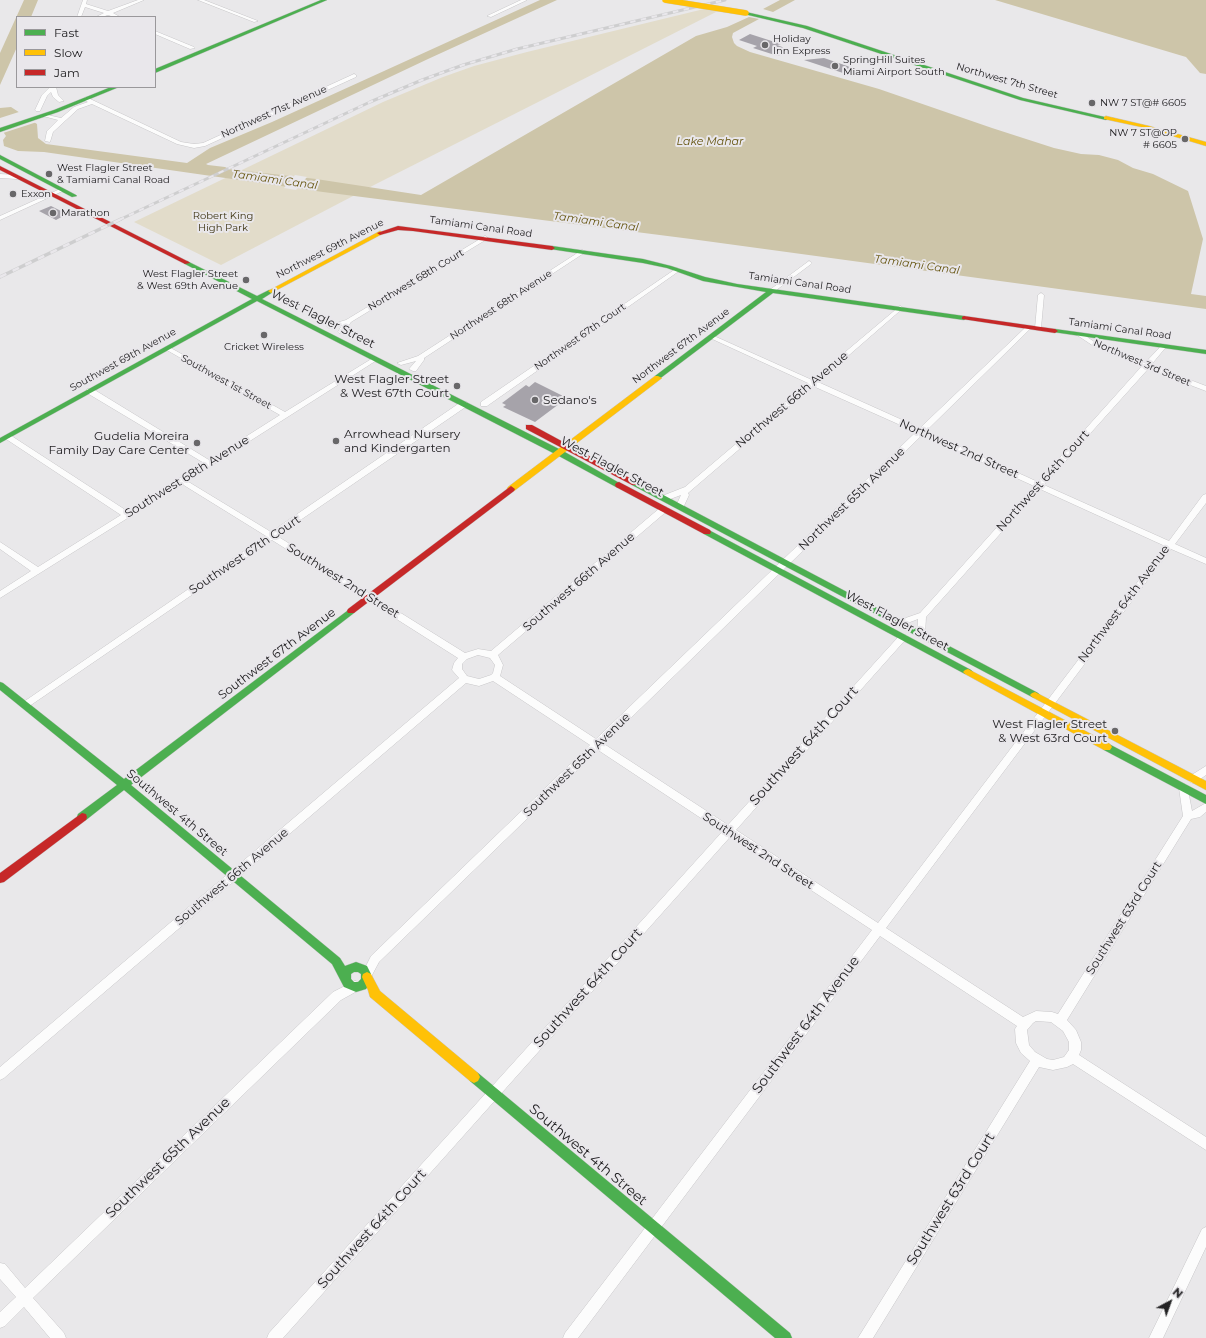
<!DOCTYPE html>
<html>
<head>
<meta charset="utf-8">
<style>
  body { margin:0 }
  #map { position:relative; width:1206px; height:1338px; overflow:hidden; background:#e9e8ea; font-family:Montserrat,sans-serif }
  canvas { display:block }
  .legend { position:absolute; left:16px; top:16px; width:140px; height:72px; box-sizing:border-box; background:#e9e7eb; border:1px solid #9a989b; margin:0; padding:5px 7px; list-style:none; font-size:12px; color:#232224 }
  .legend li { display:flex; align-items:center; gap:8px; height:20px }
  .legend b { width:20px; border:1px solid #9a989b }
  .north { position:absolute; left:1150px; top:1282px; width:40px; height:40px; -webkit-text-stroke:3px #e9e7eb; paint-order:stroke; rotate:41deg; font-size:11px; font-weight:700; line-height:16px; text-align:center; color:#232224 }
  .north::after { content:''; display:block; margin:auto; width:14px; height:18px; background:#232224; clip-path:polygon(50% 0,100% 100%,50% 72%,0 100%) }
</style>
</head>
<body>
<div id="map">
<canvas width="1206" height="1338"></canvas>
<ul class="legend">
<li><b style="height:5px;background:#4caf50"></b>Fast</li>
<li><b style="height:5px;background:#ffc107"></b>Slow</li>
<li><b style="height:5px;background:#c62828"></b>Jam</li>
</ul>
<div class="north">N</div>
</div>
<script>
const g = document.querySelector('canvas').getContext('2d');
g.lineJoin = 'round';
function paint(path, color) {
  g.fillStyle = color;
  g.fill(path, 'evenodd');
}
function poly(rows) {
  const path = new Path2D();
  for (const r of rows) {
    path.moveTo(r[0], r[1]);
    for (let i = 2; i < r.length; i += 2) path.lineTo(r[i], r[i + 1]);
  }
  return path;
}
function stroke(path, color, width, dash) {
  g.strokeStyle = color;
  g.lineWidth = width;
  g.lineCap = dash ? 'butt' : 'round';
  g.setLineDash(dash || []);
  g.stroke(path);
}
function label(font, color, halo, rows, align = 'center') {
  g.font = font + ' Montserrat,sans-serif';
  g.lineWidth = 4;
  g.setLineDash([]);
  g.textBaseline = 'middle';
  g.strokeStyle = halo;
  g.fillStyle = color;
  for (const [text, x, y, turn = 0] of rows) {
    g.save();
    g.translate(x, y);
    g.rotate((+turn || 0) * Math.PI / 180);
    g.textAlign = isNaN(turn) ? turn : align;
    if (halo) g.strokeText(text, 0, 0);
    g.fillText(text, 0, 0);
    g.restore();
  }
}
paint(poly([
  [704,9,718,11,376,184,221,265,134,222,383,102,443,77,474,66,527,52]
]), '#e2dcca');
paint(poly([
  [24,0,38,0,31,17,17,17,17,47,0,85,0,53],
  [540,0,557,0,428,59,206,164,208,165,225,167,229,169,316,179,421,195,696,36,727,27,749,17,759,19,733,33,732,37,734,43,737,46,750,52,879,89,992,128,1054,148,1081,154,1099,155,1118,160,1133,168,1153,174,1188,191,1203,239,1191,294,1206,296,1206,309,691,239,323,192,44,152,18,151,4,146,3,140,6,136,0,127,0,108,11,107,37,124,38,138,46,144,187,163,210,148,272,122],
  [780,0,795,0,773,12,763,9],
  [995,0,1206,0,1206,74,1200,73,1186,57]
]), '#cdc5a9');
paint(poly([
  [22,111,37,122,3,133,0,130,0,118],
  [295,175,307,177,296,190,284,188]
]), '#e9e8ea');
paint(poly([
  [750,34,781,44,777,45,790,50,778,56,753,48,757,46,739,40],
  [824,58,856,69,852,76,804,60],
  [51,206,67,214,56,220,39,211],
  [535,382,567,398,535,422,503,407,506,405,502,403,526,385,529,387]
]), '#a6a3aa');
const street = poly([
  [83,0,87,0,86,4,108,11,138,0,144,0,113,13,120,17,114,17,108,15,102,17,96,17,104,13,85,7,81,17,77,17,83,0],
  [198,0,204,0,258,21,254,22,198,0],
  [521,0,527,0,491,17,487,16,521,0],
  [155,31,194,47,195,48,190,49,155,34,155,31],
  [354,74,356,75,356,77,205,146,194,148,177,144,92,104,78,109,53,132,50,142,45,141,47,131,58,120,43,116,43,114,61,118,74,107,88,102,83,99,86,97,181,142,194,144,203,143,354,74],
  [50,87,56,87,58,95,64,101,59,102,53,97,51,92,47,96,40,111,36,111,35,110,42,95,50,87],
  [0,174,17,175,20,177,17,179,0,178,0,174],
  [60,189,65,190,0,220,0,216,60,189],
  [485,236,487,237,487,239,351,322,343,333,339,333,338,332,342,325,329,328,326,326,346,320,485,236],
  [582,250,584,251,584,253,424,358,424,360,416,371,413,371,409,369,416,361,401,365,397,363,418,356,582,250],
  [809,261,812,263,811,264,775,291,771,291,771,289,809,261],
  [677,268,680,270,679,271,487,406,481,406,481,402,677,268],
  [1041,293,1044,295,1041,328,1038,330,1035,328,1038,295,1041,293],
  [900,306,902,307,902,309,818,382,920,428,1027,326,1031,326,1031,328,926,431,1038,482,1142,366,1095,347,1077,335,1077,333,1081,333,1099,345,1145,363,1162,345,1166,345,1166,347,1151,365,1206,386,1206,391,1148,369,1044,485,1169,541,1203,495,1206,494,1206,503,1175,544,1206,558,1206,564,1171,549,886,928,1023,1017,1036,1011,1052,1012,1058,1014,1183,816,1179,788,1181,785,1184,784,1187,785,1192,811,1206,803,1206,812,1200,817,1191,819,1067,1020,1076,1030,1081,1042,1081,1050,1079,1055,1206,1137,1206,1150,1073,1064,1067,1067,1053,1070,1039,1067,873,1338,858,1338,1030,1061,1021,1053,1016,1043,1015,1029,1017,1026,880,936,578,1338,563,1338,565,1333,872,930,730,837,283,1338,267,1338,269,1333,722,832,598,750,379,962,371,977,367,979,363,977,362,974,371,956,590,745,493,681,479,686,466,683,4,1078,0,1080,0,1067,459,678,452,670,454,663,458,658,272,540,28,707,22,707,20,705,22,703,266,536,182,484,0,598,0,591,31,571,0,549,0,542,38,567,121,515,3,437,7,435,10,435,127,511,204,463,87,393,87,389,93,389,209,460,280,415,165,349,165,347,169,347,285,412,373,358,377,358,377,360,187,481,271,532,461,402,467,402,467,406,277,536,465,653,478,649,491,651,661,507,667,507,668,509,667,511,498,655,503,665,500,676,596,739,916,432,813,386,688,493,689,495,683,508,677,508,676,506,681,495,665,501,661,498,662,496,685,487,808,383,710,338,710,336,714,336,812,380,900,306],
  [922,435,1034,486,920,613,897,621,896,623,900,626,918,619,917,634,918,636,924,636,925,634,926,617,1040,489,1165,546,878,923,736,830,906,639,907,637,906,635,900,635,728,825,604,744,922,435],
  [478,655,490,658,495,665,493,673,491,675,479,679,467,676,462,669,462,664,467,659,478,655],
  [1036,1021,1051,1022,1063,1031,1069,1042,1069,1050,1064,1057,1053,1060,1047,1059,1035,1052,1029,1045,1027,1030,1033,1023,1036,1021],
  [1206,766,1206,775,1196,782,1193,783,1190,782,1188,779,1190,776,1206,766],
  [355,981,359,982,361,986,359,990,341,1000,33,1298,64,1333,66,1338,50,1338,24,1307,5,1326,0,1328,0,1312,16,1297,0,1279,0,1263,5,1264,25,1288,333,992,355,981],
  [1206,1227,1206,1247,1163,1338,1149,1338,1202,1229,1206,1227]
]);
const fast = poly([
  [321,0,327,0,155,73,155,69,321,0],
  [746,12,807,26,1023,98,1109,118,1106,120,1020,100,803,28,744,14,744,13,746,12],
  [111,87,119,87,58,112,0,132,0,128,54,110,111,87],
  [0,155,76,195,77,196,72,197,0,159,0,155],
  [552,246,643,259,671,266,705,277,737,284,964,316,967,318,964,320,773,293,658,380,655,380,655,376,766,292,703,281,667,268,643,263,550,249,549,248,552,246],
  [187,261,257,296,269,290,273,290,273,292,262,299,563,451,623,485,619,488,616,487,557,455,257,301,0,443,0,438,252,299,185,264,184,263,187,261],
  [1055,329,1206,350,1206,354,1053,332,1053,330,1055,329],
  [635,480,1038,693,1040,695,1038,697,1035,698,1032,697,632,485,631,483,635,480],
  [707,529,971,670,973,672,971,674,965,674,704,534,703,532,707,529],
  [351,608,355,611,354,613,131,785,340,958,345,966,356,962,367,966,371,974,371,981,366,989,356,992,344,987,332,964,124,790,86,820,82,821,78,820,77,817,78,814,117,785,0,690,0,682,3,683,124,779,351,608],
  [354,972,358,972,361,974,361,979,358,982,354,982,351,979,351,974,354,972],
  [1107,743,1206,795,1206,804,1104,750,1102,747,1104,744,1107,743],
  [474,1071,478,1073,790,1333,792,1338,775,1338,470,1081,468,1077,470,1073,474,1071]
]);
const slow = poly([
  [1106,116,1149,126,1206,142,1206,146,1146,128,1104,119,1104,117,1106,116],
  [380,231,383,233,382,234,273,292,271,293,268,291,380,231],
  [655,376,658,376,662,378,514,491,508,491,507,489,508,487,655,376],
  [968,669,1110,744,1112,747,1110,750,1104,750,965,674,963,672,965,670,968,669],
  [1035,692,1206,781,1206,790,1032,697,1030,695,1032,693,1035,692],
  [367,972,371,974,380,991,478,1073,480,1077,478,1081,474,1083,470,1081,370,997,368,990,362,977,363,974,367,972]
]);
const jam = poly([
  [0,166,189,262,190,263,185,264,0,170,0,166],
  [398,226,552,246,555,248,552,250,413,231,398,230,380,235,377,233,398,226],
  [964,316,1055,329,1058,331,1055,333,962,319,962,317,964,316],
  [526,425,532,425,639,483,638,485,632,485,526,429,526,425],
  [619,482,710,530,711,532,710,534,704,534,616,487,615,485,616,483,619,482],
  [511,486,515,489,514,491,354,613,348,613,347,611,348,609,511,486],
  [82,813,86,814,87,817,86,820,4,882,0,883,0,873,82,813]
]);
stroke(street, '#c7c6c8', 1);
stroke(fast, '#c7c6c8', 1);
stroke(slow, '#c7c6c8', 1);
stroke(jam, '#c7c6c8', 1);
paint(street, '#fcfcfc');
paint(fast, '#4caf50');
paint(slow, '#ffc107');
paint(jam, '#c62828');
const railFar1 = poly([
  [119,220,370,102,422,80,463,65,517,49,725,0]
]);
const rail = poly([
  [0,277,121,219]
]);
stroke(railFar1, '#cececf', 3);
stroke(rail, '#cececf', 3.5);
stroke(railFar1, '#e9e7eb', 2, [5.5]);
stroke(rail, '#e9e7eb', 2.5, [7]);
const slowBridge = poly([
  [665,0,746,13]
]);
stroke(slowBridge, '#c7c6c8', 6, []);
stroke(slowBridge, '#ffc107', 5.5);
for (const [x, y, r, color] of [
  [765,45,4,"#686769"],
  [835,66,4,"#686769"],
  [1092,103,4,"#686769"],
  [1185,139,4,"#686769"],
  [49,174,4,"#686769"],
  [13,194,4,"#686769"],
  [53,213,4,"#686769"],
  [246,280,4,"#686769"],
  [264,335,4,"#686769"],
  [457,386,4,"#686769"],
  [535,400,4,"#686769"],
  [336,441,4,"#686769"],
  [197,443,4,"#686769"],
  [1115,731,4,"#686769"]
]) {
  const dot = new Path2D();
  dot.arc(x, y, r, 0, 2 * Math.PI);
  g.fillStyle = color;
  g.fill(dot);
  stroke(dot, '#e9e7eb', 1.5);
}
label('10px', '#232224', '#e9e7eb', [
  ["Holiday",773,39],
  ["Inn Express",773,51],
  ["SpringHill Suites",843,60],
  ["Miami Airport South",843,72],
  ["NW 7 ST@# 6605",1100,103],
  ["NW 7 ST@OP",1177,133,"right"],
  ["# 6605",1177,145,"right"],
  ["West Flagler Street",57,168],
  ["& Tamiami Canal Road",57,180],
  ["Exxon",21,194],
  ["Marathon",61,213],
  ["West Flagler Street",238,274,"right"],
  ["& West 69th Avenue",238,286,"right"],
  ["Cricket Wireless",264,347,"center"]
], 'left');
label('10px', '#232224', '#e9e7eb', [
  ["Northwest 7th Street",1007,81,16],
  ["Northwest 71st Avenue",274,112,-24],
  ["Tamiami Canal Road",481,227,8],
  ["Northwest 69th Avenue",330,249,-27],
  ["Northwest 68th Court",416,280,-31],
  ["Tamiami Canal Road",800,283,8],
  ["Northwest 68th Avenue",501,305,-33],
  ["Tamiami Canal Road",1120,329,8],
  ["Northwest 67th Court",580,337,-35],
  ["Northwest 67th Avenue",681,346,-37],
  ["Southwest 69th Avenue",123,360,-29],
  ["Northwest 3rd Street",1142,363,23],
  ["Southwest 1st Street",226,382,29]
]);
label('10px', '#3b3210', '#e9e7eb', [
  ["Robert King",223,216],
  ["High Park",223,228]
]);
label('italic 11px', '#65540e', '#e9e7eb', [
  ["Lake Mahar",710,142],
  ["Tamiami Canal",275,180,8],
  ["Tamiami Canal",596,222,8],
  ["Tamiami Canal",917,265,8]
]);
label('12px', '#232224', '#e9e7eb', [
  ["West Flagler Street",323,319,27],
  ["Northwest 66th Avenue",792,400,-40],
  ["Northwest 2nd Street",959,449,24],
  ["West Flagler Street",612,467,28],
  ["Southwest 68th Avenue",187,477,-32],
  ["Northwest 64th Court",1043,481,-48],
  ["Northwest 65th Avenue",852,499,-44],
  ["Southwest 67th Court",245,555,-34],
  ["Southwest 2nd Street",343,581,32],
  ["Southwest 66th Avenue",579,582,-41],
  ["Northwest 64th Avenue",1124,604,-53],
  ["West Flagler Street",897,621,28],
  ["Southwest 67th Avenue",277,654,-37],
  ["Southwest 65th Avenue",577,765,-44],
  ["Southwest 4th Street",177,813,40],
  ["Southwest 2nd Street",758,851,33],
  ["Southwest 66th Avenue",232,877,-40],
  ["Southwest 63rd Court",1124,918,-58]
]);
label('12px', '#232224', '#e9e7eb', [
  ["West Flagler Street",449,379],
  ["& West 67th Court",449,393],
  ["Sedano's",543,400,"left"],
  ["Arrowhead Nursery",344,434,"left"],
  ["and Kindergarten",344,448,"left"],
  ["Gudelia Moreira",189,436],
  ["Family Day Care Center",189,450],
  ["West Flagler Street",1107,724],
  ["& West 63rd Court",1107,738]
], 'right');
label('14px', '#232224', '#e9e7eb', [
  ["Southwest 64th Court",804,746,-48],
  ["Southwest 64th Court",588,988,-48],
  ["Southwest 64th Avenue",806,1025,-53],
  ["Southwest 4th Street",588,1155,40],
  ["Southwest 65th Avenue",168,1158,-44],
  ["Southwest 63rd Court",951,1199,-58],
  ["Southwest 64th Court",372,1229,-48]
]);
</script>
</body>
</html>
